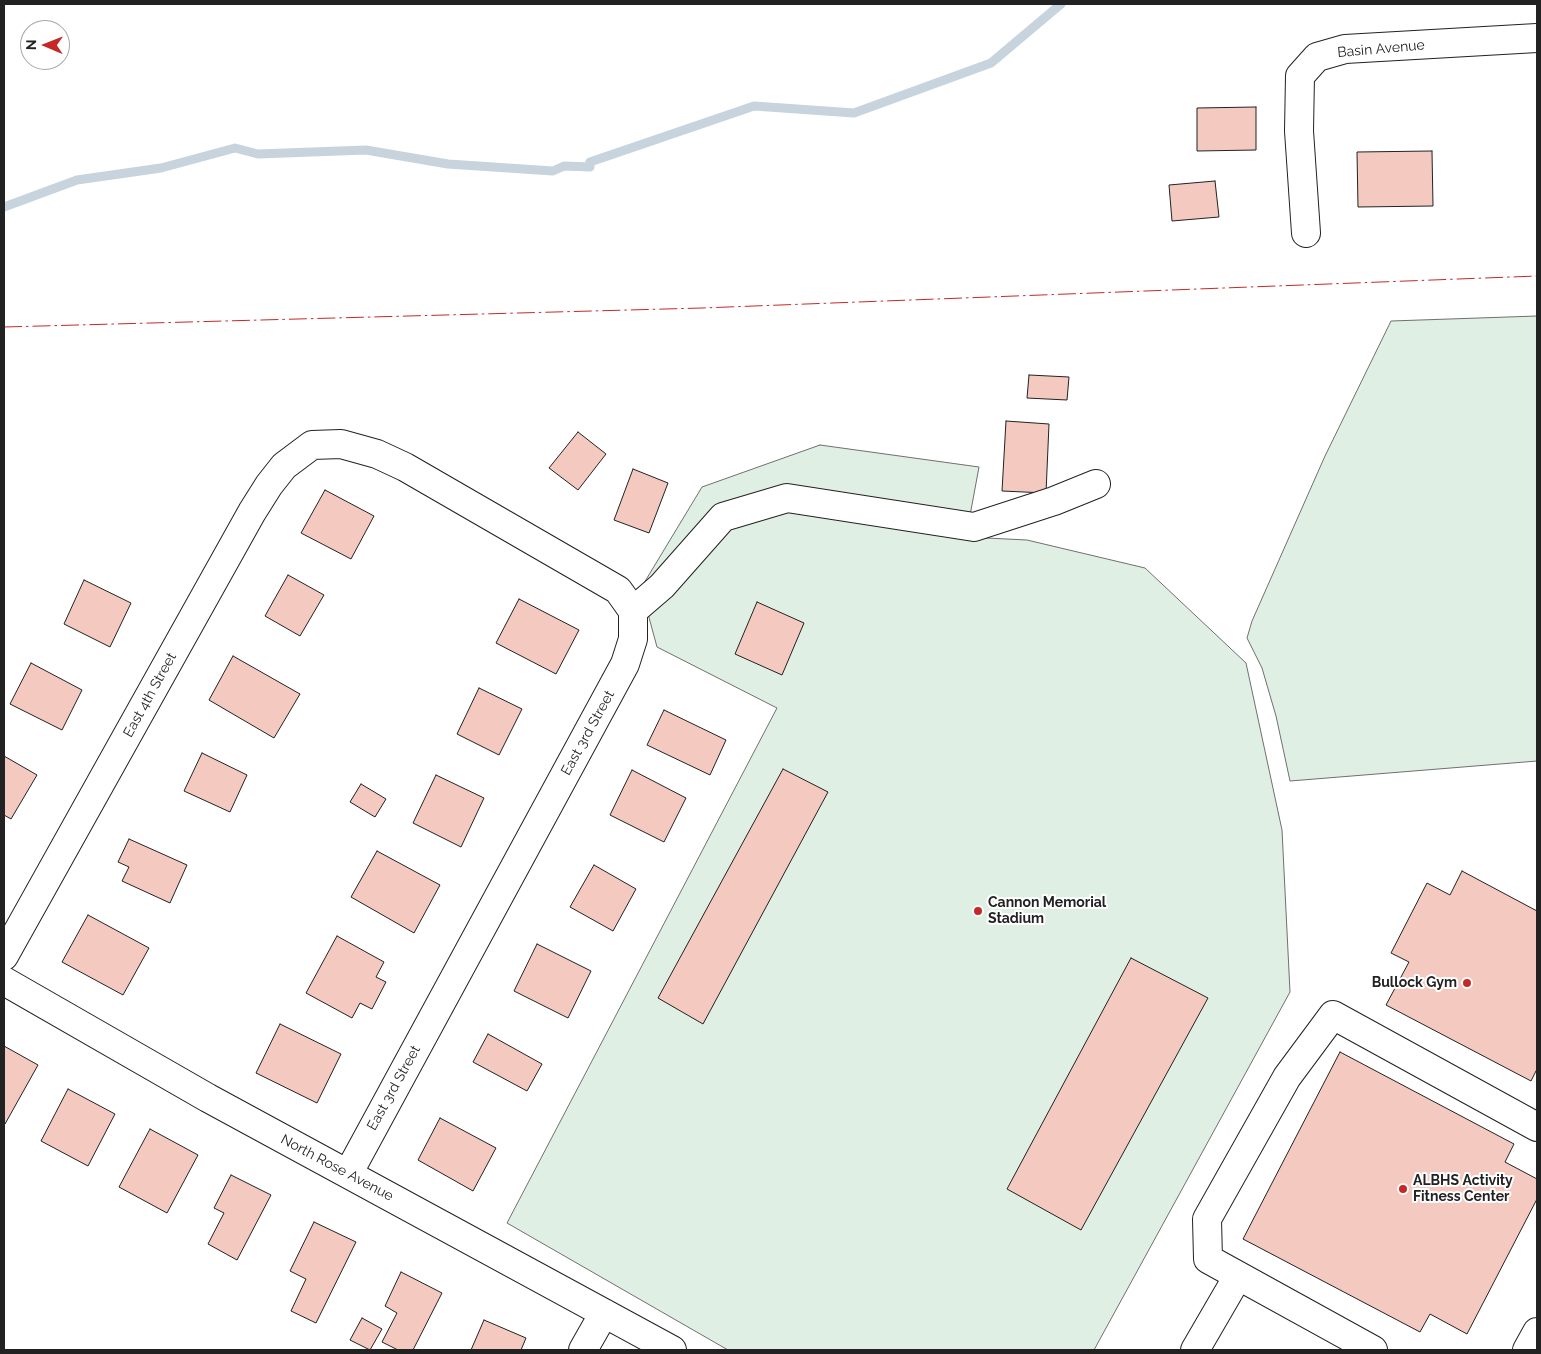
<!DOCTYPE html>
<html>
<head>
<meta charset="utf-8">
<style>
  body { margin:0 }
  #map { position:relative; width:1541px; height:1354px; overflow:hidden; background:#fff; font-family:Raleway,sans-serif }
  canvas { display:block }
  .frame { position:absolute; inset:0; border:5px solid #222; pointer-events:none }
  .north { position:absolute; left:20px; top:20px; width:50px; height:50px; box-sizing:border-box; background:#fff; border:1px solid #a7a7a7; border-radius:50%; rotate:271deg; font-size:14px; font-weight:700; line-height:20px; text-align:center; color:#222 }
  .north::after { content:''; display:block; margin:auto; width:18px; height:22px; background:#c62828; clip-path:polygon(50% 0,100% 100%,50% 72%,0 100%) }
</style>
</head>
<body>
<div id="map">
<canvas width="1541" height="1354"></canvas>
<div class="frame"></div>
<div class="north">N</div>
</div>
<script>
const g = document.querySelector('canvas').getContext('2d');
g.lineJoin = 'round';
function paint(path, color) {
  g.fillStyle = color;
  g.fill(path, 'evenodd');
}
function poly(rows) {
  const path = new Path2D();
  for (const r of rows) {
    path.moveTo(r[0], r[1]);
    for (let i = 2; i < r.length; i += 2) path.lineTo(r[i], r[i + 1]);
  }
  return path;
}
function stroke(path, color, width, dash) {
  g.strokeStyle = color;
  g.lineWidth = width;
  g.lineCap = dash ? 'butt' : 'round';
  g.setLineDash(dash || []);
  g.stroke(path);
}
function label(font, color, halo, rows, align = 'center') {
  g.font = font + ' Raleway,sans-serif';
  g.lineWidth = 4;
  g.setLineDash([]);
  g.textBaseline = 'middle';
  g.strokeStyle = halo;
  g.fillStyle = color;
  for (const [text, x, y, turn = 0] of rows) {
    g.save();
    g.translate(x, y);
    g.rotate((+turn || 0) * Math.PI / 180);
    g.textAlign = isNaN(turn) ? turn : align;
    if (halo) g.strokeText(text, 0, 0);
    g.fillText(text, 0, 0);
    g.restore();
  }
}
const green = poly([
  [1537,316,1537,761,1290,781,1276,716,1262,668,1247,638,1252,621,1325,456,1391,321,1537,316],
  [820,445,979,467,966,537,1027,540,1145,568,1246,663,1282,830,1290,992,1094,1350,728,1350,507,1223,777,708,657,647,641,588,702,487,820,445]
]);
paint(green, '#e0efe3');
stroke(green, '#6f6f6f', 1);
stroke(poly([
  [4,207,77,180,161,168,235,148,258,154,366,150,448,164,553,171,564,166,590,167,590,162,754,106,854,113,991,63,1061,4]
]), '#c7d3dd', 9);
const building = poly([
  [1256,107,1256,150,1197,151,1197,108,1256,107],
  [1432,151,1433,206,1358,207,1357,152,1432,151],
  [1215,181,1219,217,1172,221,1169,185,1215,181],
  [1029,375,1069,377,1067,400,1027,398,1029,375],
  [1006,421,1049,424,1046,493,1002,491,1006,421],
  [578,432,606,454,578,490,549,468,578,432],
  [633,469,668,483,649,533,614,520,633,469],
  [325,490,374,516,351,559,301,533,325,490],
  [288,575,324,595,300,636,265,616,288,575],
  [84,580,131,603,110,647,64,624,84,580],
  [519,599,579,630,556,674,496,643,519,599],
  [757,602,804,623,782,675,735,654,757,602],
  [233,656,300,694,274,738,209,700,233,656],
  [31,663,82,690,62,730,10,704,31,663],
  [479,688,522,709,499,755,457,734,479,688],
  [664,710,726,740,710,775,647,745,664,710],
  [202,753,247,775,230,812,184,791,202,753],
  [4,756,37,775,11,819,4,815,4,756],
  [783,769,828,792,703,1024,658,998,783,769],
  [632,770,686,798,664,842,610,815,632,770],
  [436,775,484,798,461,847,413,823,436,775],
  [361,784,386,799,375,817,350,802,361,784],
  [129,839,187,865,170,903,122,881,129,867,118,862,129,839],
  [377,851,440,885,414,933,351,897,377,851],
  [594,865,636,889,613,931,570,907,594,865],
  [1462,871,1537,911,1537,1069,1531,1081,1386,1005,1409,962,1391,953,1427,883,1450,895,1462,871],
  [88,915,149,948,123,995,62,962,88,915],
  [337,936,384,962,376,977,386,982,372,1009,360,1003,352,1018,306,993,337,936],
  [537,944,591,971,568,1018,514,991,537,944],
  [1131,958,1208,998,1081,1230,1007,1189,1131,958],
  [280,1024,341,1054,317,1103,256,1073,280,1024],
  [488,1034,542,1064,527,1091,473,1062,488,1034],
  [4,1046,38,1065,5,1124,4,1123,4,1046],
  [1340,1052,1514,1144,1505,1162,1537,1179,1537,1199,1467,1334,1430,1314,1420,1332,1243,1239,1340,1052],
  [68,1089,115,1114,88,1166,41,1141,68,1089],
  [440,1118,496,1148,473,1191,418,1160,440,1118],
  [150,1129,198,1155,167,1213,119,1187,150,1129],
  [231,1175,271,1195,237,1260,208,1244,224,1213,214,1208,231,1175],
  [314,1222,356,1242,316,1323,291,1311,306,1279,290,1271,314,1222],
  [401,1272,442,1293,413,1350,398,1350,382,1342,397,1313,385,1306,401,1272],
  [362,1318,382,1329,370,1350,350,1340,362,1318],
  [484,1320,526,1338,521,1350,471,1350,484,1320]
]);
paint(building, '#f3c9c0');
stroke(building, '#222', 1);
const minor = poly([
  [1306,233,1299,131,1300,76,1317,57,1345,49,1537,38],
  [633,611,662,586,723,517,787,498,974,527,1054,501,1096,484],
  [4,956,252,512,269,485,284,466,312,445,341,444,377,454,405,467,618,590,633,611,633,639,625,664,348,1174],
  [4,981,208,1098,672,1350],
  [583,1350,604,1313],
  [1195,1350,1238,1276],
  [1373,1350,1208,1259,1207,1219,1287,1077,1333,1015,1537,1127],
  [1527,1350,1537,1332]
]);
stroke(minor, '#222', 30);
stroke(minor, '#fff', 28);
stroke(poly([
  [4,327,702,308,1537,276]
]), '#c62828', 1, [18, 4, 2.5, 4]);
for (const [x, y, r, color] of [
  [978,911,5,"#c62828"],
  [1467,983,5,"#c62828"],
  [1403,1189,5,"#c62828"]
]) {
  const dot = new Path2D();
  dot.arc(x, y, r, 0, 2 * Math.PI);
  g.fillStyle = color;
  g.fill(dot);
  stroke(dot, '#fff', 2);
}
label('14px', '#222', '#fff', [
  ["Basin Avenue",1381,49,-5],
  ["East 4th Street",150,695,-61],
  ["East 3rd Street",588,733,-61],
  ["East 3rd Street",394,1088,-61],
  ["North Rose Avenue",337,1168,28]
]);
label('bold 14px', '#222', '#fff', [
  ["Cannon Memorial",988,903],
  ["Stadium",988,919],
  ["Bullock Gym",1457,983,"right"],
  ["ALBHS Activity",1413,1181],
  ["Fitness Center",1413,1197]
], 'left');
</script>
</body>
</html>
